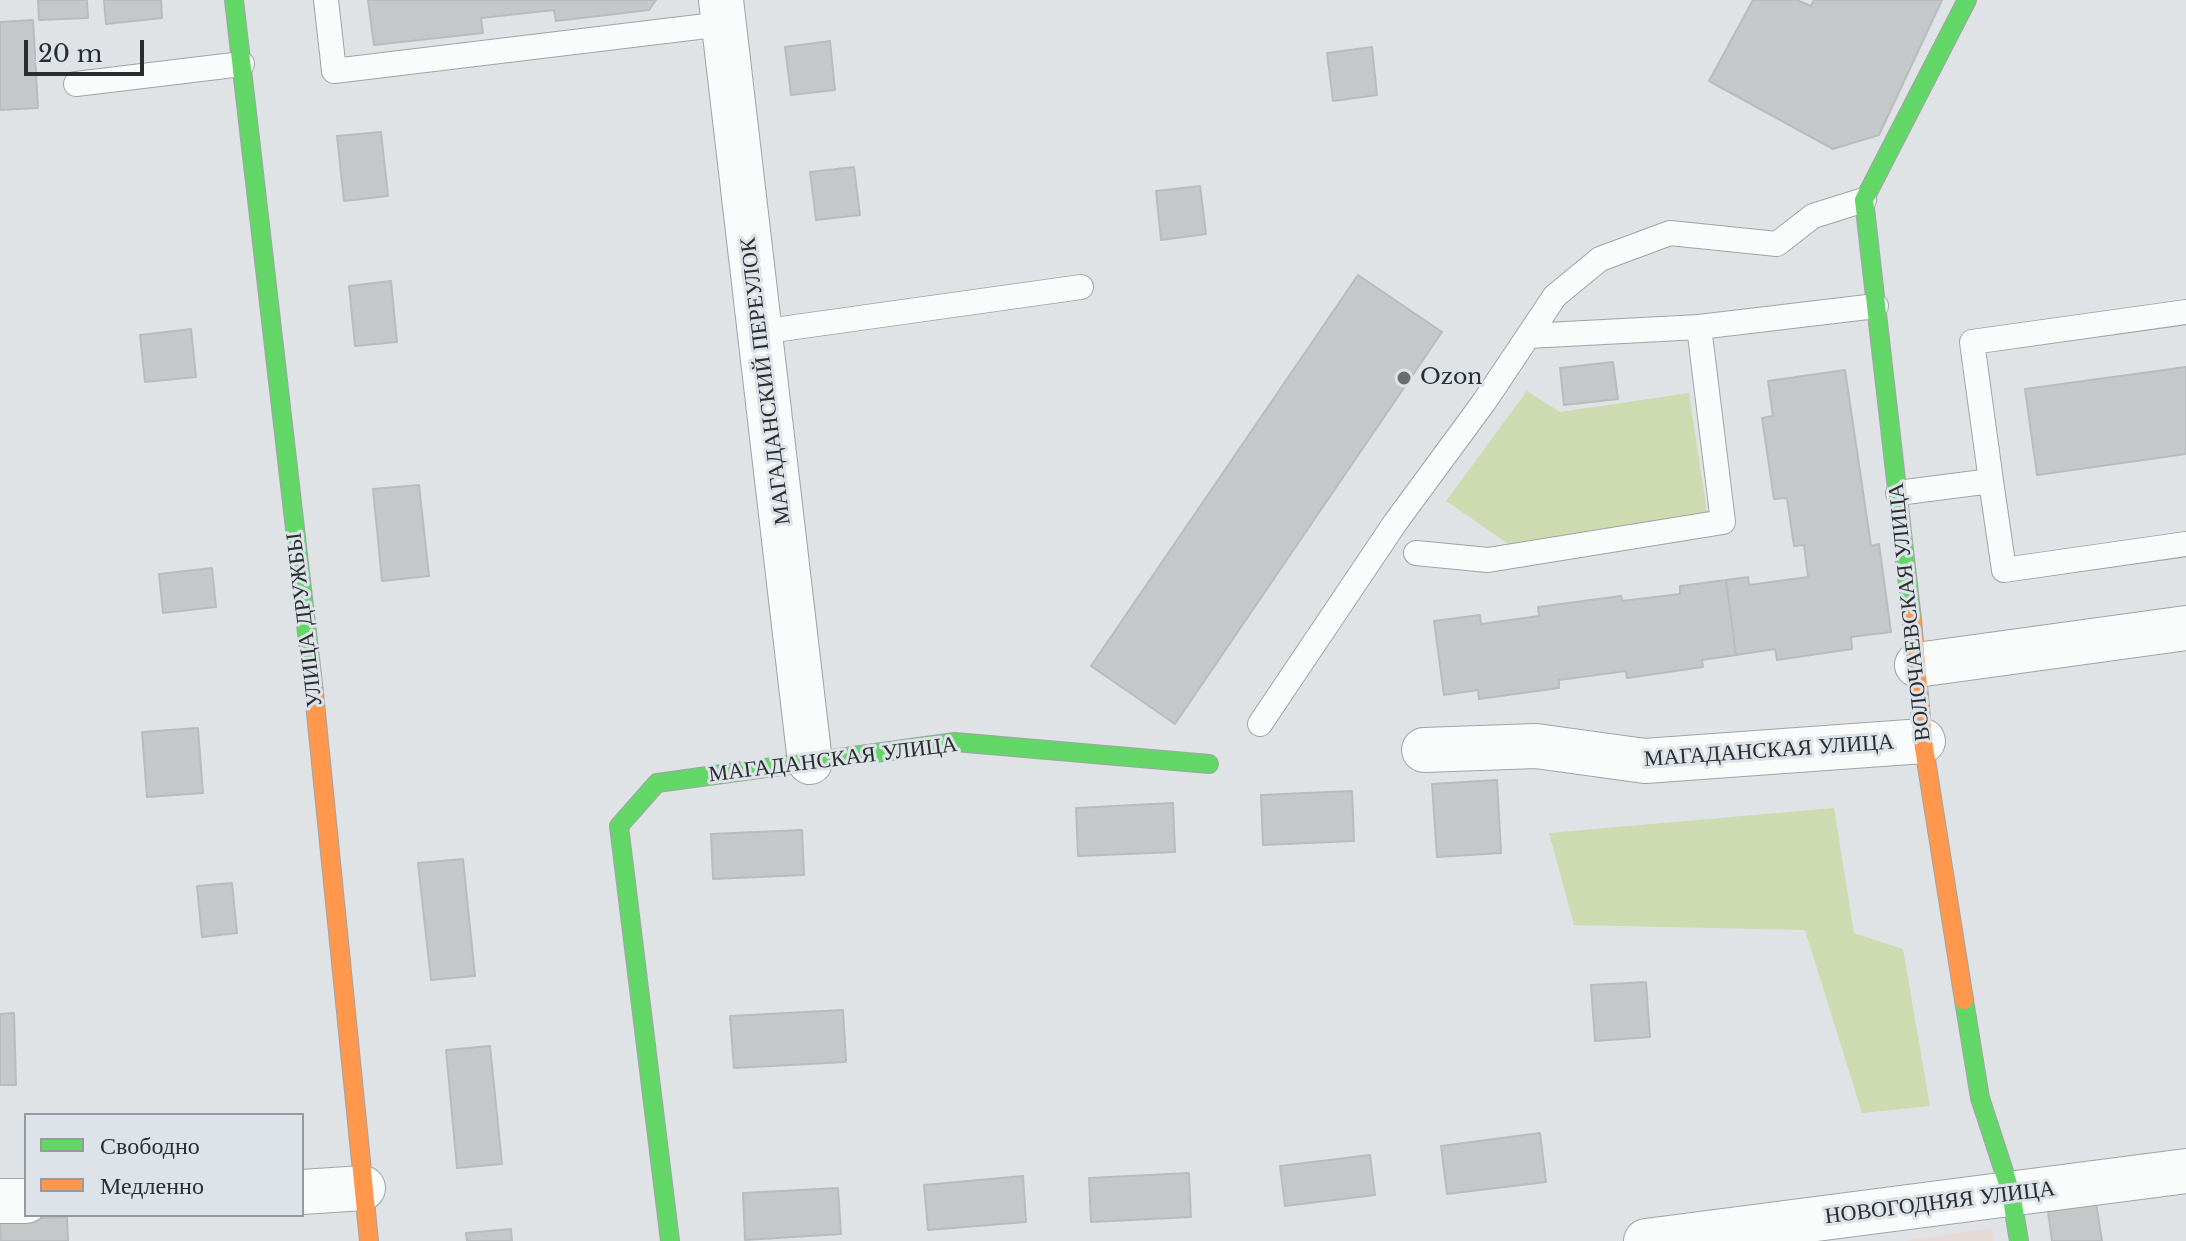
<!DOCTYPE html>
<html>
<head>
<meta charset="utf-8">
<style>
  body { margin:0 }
  #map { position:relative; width:2186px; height:1241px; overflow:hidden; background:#e0e3e6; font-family:"Libre Baskerville",serif }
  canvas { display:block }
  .legend { position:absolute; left:24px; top:1113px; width:280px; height:104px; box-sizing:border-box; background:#dde3e9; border:2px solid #959a9e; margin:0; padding:10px 14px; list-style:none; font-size:24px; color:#2a2d2e }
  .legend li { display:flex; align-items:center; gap:16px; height:40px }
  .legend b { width:40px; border:2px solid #959a9e }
  .scale { position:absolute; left:24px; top:40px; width:120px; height:36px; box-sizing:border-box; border:4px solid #2a2d2e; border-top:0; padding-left:10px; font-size:24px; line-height:28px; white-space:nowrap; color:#2a2d2e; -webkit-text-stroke:6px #dde3e9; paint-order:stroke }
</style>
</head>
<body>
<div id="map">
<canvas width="2186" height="1241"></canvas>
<ul class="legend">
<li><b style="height:10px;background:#63d668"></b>Свободно</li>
<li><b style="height:10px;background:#ff974d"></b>Медленно</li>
</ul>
<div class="scale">20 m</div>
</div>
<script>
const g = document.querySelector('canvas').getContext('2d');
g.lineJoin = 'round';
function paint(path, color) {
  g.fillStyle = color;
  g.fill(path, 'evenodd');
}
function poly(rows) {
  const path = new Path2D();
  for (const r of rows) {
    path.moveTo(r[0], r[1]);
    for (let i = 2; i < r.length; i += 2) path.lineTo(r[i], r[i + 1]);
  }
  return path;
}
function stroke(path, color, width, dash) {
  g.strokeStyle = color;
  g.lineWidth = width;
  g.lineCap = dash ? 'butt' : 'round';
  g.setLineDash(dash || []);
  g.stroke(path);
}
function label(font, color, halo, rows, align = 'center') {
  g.font = font + ' "Libre Baskerville",serif';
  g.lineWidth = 6;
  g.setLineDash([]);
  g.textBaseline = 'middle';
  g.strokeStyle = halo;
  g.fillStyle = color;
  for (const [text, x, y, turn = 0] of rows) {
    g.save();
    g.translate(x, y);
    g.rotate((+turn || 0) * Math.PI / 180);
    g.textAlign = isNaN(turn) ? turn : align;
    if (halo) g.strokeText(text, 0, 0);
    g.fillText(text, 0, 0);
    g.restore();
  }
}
paint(poly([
  [1992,1228,1994,1241,1904,1241]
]), '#e6dad7');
paint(poly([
  [1527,391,1560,412,1689,393,1707,512,1510,545,1446,501],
  [1834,808,1854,933,1903,949,1930,1106,1862,1113,1805,930,1574,925,1549,833]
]), '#cedab0');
const building = poly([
  [38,0,87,0,88,18,39,20,38,0],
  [104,0,161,0,162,18,106,24,104,0],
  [368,0,656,0,649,10,556,21,554,10,481,18,483,33,374,45,368,0],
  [1753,0,1797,0,1811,6,1814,0,1942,0,1879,135,1833,149,1709,81,1753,0],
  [33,20,38,108,0,110,0,22,33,20],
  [830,41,835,90,791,95,785,47,830,41],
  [1372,47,1377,95,1333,101,1327,53,1372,47],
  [381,132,388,196,344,201,337,136,381,132],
  [854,167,860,215,816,220,810,172,854,167],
  [1200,186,1206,234,1161,240,1156,191,1200,186],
  [1358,275,1442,332,1175,724,1091,666,1358,275],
  [391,281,397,342,355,346,349,286,391,281],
  [191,329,196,377,145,382,140,335,191,329],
  [1613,362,1618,399,1564,405,1560,368,1613,362],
  [2186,367,2186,454,2037,475,2025,389,2186,367],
  [1845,370,1871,546,1879,544,1891,632,1851,637,1852,649,1777,660,1775,649,1736,655,1726,580,1748,577,1749,585,1808,577,1804,545,1794,546,1787,498,1774,499,1762,418,1773,416,1768,381,1845,370],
  [419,485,429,576,382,581,373,489,419,485],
  [212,568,216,607,163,613,159,574,212,568],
  [1726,580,1736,655,1702,660,1703,667,1627,678,1626,671,1559,680,1559,688,1479,699,1478,690,1444,695,1434,621,1480,615,1481,624,1539,616,1538,607,1621,596,1622,601,1680,594,1680,586,1726,580],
  [198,728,203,793,147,797,142,732,198,728],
  [1497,780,1501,853,1437,857,1432,784,1497,780],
  [1352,791,1354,841,1263,845,1261,795,1352,791],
  [1173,803,1175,852,1078,856,1076,808,1173,803],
  [802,830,804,875,713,879,711,834,802,830],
  [463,859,475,976,431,980,418,863,463,859],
  [232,883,237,933,202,937,197,886,232,883],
  [1646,982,1650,1037,1595,1041,1591,985,1646,982],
  [843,1010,846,1062,734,1068,730,1016,843,1010],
  [14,1013,16,1085,0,1085,0,1014,14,1013],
  [490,1046,502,1164,457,1168,446,1050,490,1046],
  [1540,1133,1546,1182,1447,1194,1441,1146,1540,1133],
  [1370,1155,1375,1195,1285,1206,1280,1166,1370,1155],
  [1189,1173,1191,1217,1091,1222,1089,1178,1189,1173],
  [1023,1176,1026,1222,928,1230,924,1185,1023,1176],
  [838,1188,841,1234,745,1240,743,1193,838,1188],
  [2095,1197,2102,1241,2052,1241,2047,1204,2095,1197],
  [67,1217,68,1241,1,1241,0,1220,67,1217],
  [511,1229,512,1241,467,1241,466,1233,511,1229]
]);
paint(building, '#c5c8c9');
stroke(building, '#b9bbbd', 2);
const lane = poly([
  [326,0,334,71,723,24],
  [76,84,242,64],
  [760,332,1081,287],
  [1528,336,1699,327],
  [1991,481,2004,570,2186,544],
  [1898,493,1991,481,1972,342,2186,312],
  [1416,553,1488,560,1723,522,1699,327,1876,306],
  [1260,724,1395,523,1484,402,1555,296,1600,259,1670,233,1777,244,1813,216,1864,200]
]);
const street = poly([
  [721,0,810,762],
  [1917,665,2186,628],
  [1424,750,1536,746,1645,761,1923,741],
  [302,1192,363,1188],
  [0,1201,26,1201],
  [1646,1241,2186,1171]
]);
const fast = poly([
  [234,0,314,693],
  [1912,620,1864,200,1967,0],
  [1964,1000,1980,1098,2011,1193,2019,1241],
  [670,1241,619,826,657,783,955,742,1209,764]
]);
const slow = poly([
  [1912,620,1923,741,1964,1000],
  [314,693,369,1241]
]);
stroke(lane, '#a1a3a6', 26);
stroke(street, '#a1a3a6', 46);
stroke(fast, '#a1a3a6', 20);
stroke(slow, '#a1a3a6', 20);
stroke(lane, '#fafbfb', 24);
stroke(street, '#fafbfb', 44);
stroke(fast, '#63d668', 18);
stroke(slow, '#ff974d', 18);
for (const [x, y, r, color] of [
  [1404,378,8,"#6a6d6e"]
]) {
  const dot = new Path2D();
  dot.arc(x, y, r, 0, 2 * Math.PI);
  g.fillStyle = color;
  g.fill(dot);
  stroke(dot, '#dde3e9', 3);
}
label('22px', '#2a2d2e', '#dde3e9', [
  ["Ozon",1420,378]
], 'left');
label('22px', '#2a2d2e', '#dde3e9', [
  ["МАГАДАНСКИЙ ПЕРЕУЛОК",766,381,-97],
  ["ВОЛОЧАЕВСКАЯ УЛИЦА",1910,612,-96],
  ["УЛИЦА ДРУЖБЫ",305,620,-97],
  ["МАГАДАНСКАЯ УЛИЦА",1769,751,-4],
  ["МАГАДАНСКАЯ УЛИЦА",833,760,-7],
  ["НОВОГОДНЯЯ УЛИЦА",1940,1203,-7]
]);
</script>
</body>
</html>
